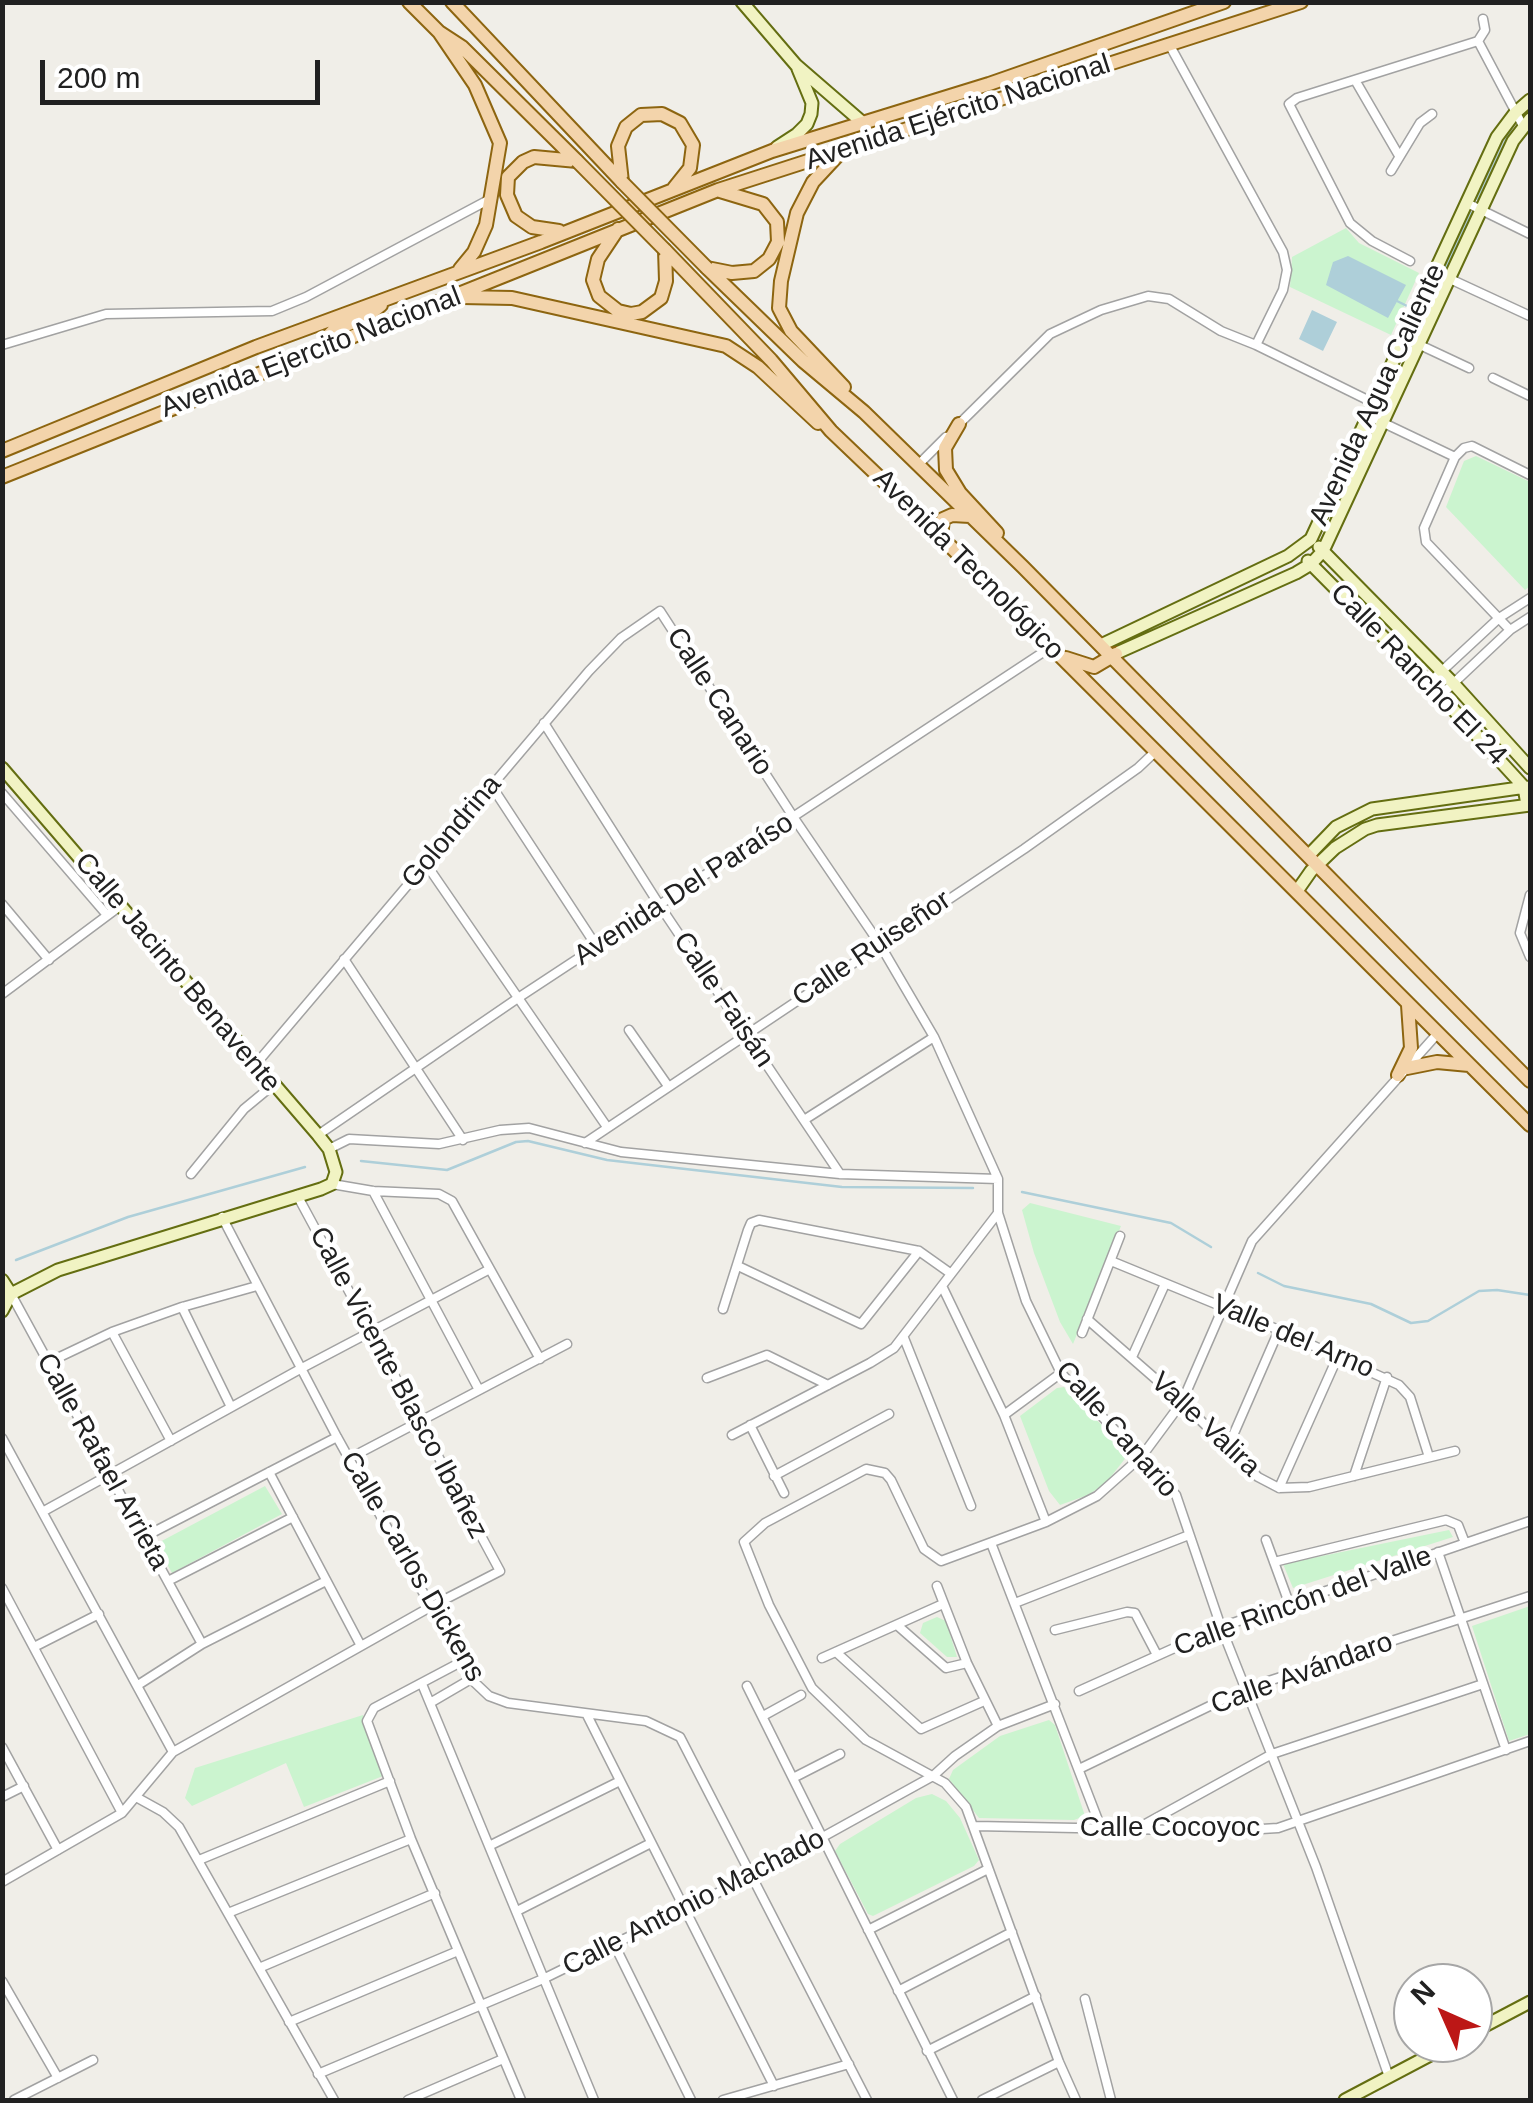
<!DOCTYPE html>
<html>
<head>
<meta charset="utf-8">
<style>
  body { margin:0 }
  #map { position:relative; width:1533px; height:2103px; overflow:hidden; background:#f0eee8; font-family:Arial,sans-serif }
  canvas { display:block }
  .frame { position:absolute; inset:0; border:5px solid #212121; pointer-events:none }
  .north { position:absolute; left:1393px; top:1963px; width:100px; height:100px; box-sizing:border-box; background:#fff; border:2px solid #a6a6a6; border-radius:50%; rotate:315deg; font-size:28px; font-weight:700; line-height:40px; text-align:center; color:#212121 }
  .north::after { content:''; display:block; margin:auto; width:35px; height:45px; background:#bc1716; clip-path:polygon(50% 0,100% 100%,50% 72%,0 100%) }
  .scale { position:absolute; left:40px; top:60px; width:280px; height:45px; box-sizing:border-box; border:5px solid #212121; border-top:0; padding-left:12px; font-size:30px; line-height:35px; white-space:nowrap; color:#212121; -webkit-text-stroke:8px #fff; paint-order:stroke }
</style>
</head>
<body>
<div id="map">
<canvas width="1533" height="2103"></canvas>
<div class="frame"></div>
<div class="north">N</div>
<div class="scale">200 m</div>
</div>
<script>
const g = document.querySelector('canvas').getContext('2d');
g.lineJoin = 'round';
function paint(path, color) {
  g.fillStyle = color;
  g.fill(path, 'evenodd');
}
function poly(rows) {
  const path = new Path2D();
  for (const r of rows) {
    path.moveTo(r[0], r[1]);
    for (let i = 2; i < r.length; i += 2) path.lineTo(r[i], r[i + 1]);
  }
  return path;
}
function stroke(path, color, width, dash) {
  g.strokeStyle = color;
  g.lineWidth = width;
  g.lineCap = dash ? 'butt' : 'round';
  g.setLineDash(dash || []);
  g.stroke(path);
}
function label(font, color, halo, rows, align = 'center') {
  g.font = font + ' Arial,sans-serif';
  g.lineWidth = 9;
  g.setLineDash([]);
  g.textBaseline = 'middle';
  g.strokeStyle = halo;
  g.fillStyle = color;
  for (const [text, x, y, turn = 0] of rows) {
    g.save();
    g.translate(x, y);
    g.rotate((+turn || 0) * Math.PI / 180);
    g.textAlign = isNaN(turn) ? turn : align;
    if (halo) g.strokeText(text, 0, 0);
    g.fillText(text, 0, 0);
    g.restore();
  }
}
paint(poly([
  [1346,228,1359,243,1419,273,1391,335,1290,287,1292,257],
  [1476,456,1530,482,1530,586,1525,590,1446,507,1464,461],
  [1030,1203,1121,1226,1073,1344,1060,1322,1034,1253,1022,1210],
  [1064,1387,1073,1399,1131,1451,1106,1483,1088,1495,1060,1505,1049,1491,1020,1416,1057,1388],
  [265,1486,282,1514,172,1573,156,1544],
  [1449,1530,1453,1537,1293,1588,1283,1564],
  [1530,1606,1530,1734,1509,1741,1472,1626],
  [937,1617,946,1621,957,1657,947,1657,920,1633,923,1623],
  [363,1715,383,1776,304,1807,286,1763,192,1806,185,1798,195,1768],
  [1049,1720,1055,1725,1085,1816,1074,1820,979,1818,949,1779,953,1770,1000,1736],
  [932,1794,946,1801,960,1818,979,1860,974,1866,873,1916,868,1914,835,1851,840,1844,916,1798]
]), '#cbf4cf');
paint(poly([
  [1348,256,1406,285,1388,318,1326,285,1333,262],
  [1312,310,1337,322,1323,351,1299,339]
]), '#aecfd9');
stroke(poly([
  [1477,199,1513,125],
  [1445,269,1471,213],
  [1397,301,1411,308],
  [1422,313,1439,283],
  [361,1161,447,1170,516,1142,528,1141,607,1160,842,1187,973,1188],
  [1022,1192,1171,1223,1211,1247],
  [16,1260,128,1217,305,1167],
  [1258,1273,1284,1286,1371,1304,1411,1323,1428,1321,1479,1291,1497,1290,1530,1295]
]), '#aecfd9', 2.5);
const street = poly([
  [1478,41,1523,126],
  [1478,41,1485,30,1483,19],
  [1169,44,1283,252,1287,270,1283,290,1256,345],
  [1355,80,1398,154],
  [1391,171,1420,123,1432,114],
  [1467,203,1530,234],
  [1410,261,1372,241,1350,223,1289,104,1297,98,1478,41],
  [1435,272,1530,316],
  [1405,338,1469,368],
  [2,345,106,314,272,311,306,297,492,198],
  [1493,378,1530,396],
  [1369,416,1455,457],
  [956,427,1050,334,1101,310,1148,296,1169,299,1221,331,1256,345,1388,410],
  [918,465,946,437],
  [1510,630,1426,542,1424,528,1455,457,1464,448,1472,446,1530,475],
  [1429,683,1499,618,1530,598],
  [1441,695,1510,630,1530,617],
  [544,723,660,906,840,1174],
  [491,785,597,947],
  [2,793,107,915],
  [426,864,607,1127],
  [1530,895,1520,933,1530,957],
  [2,904,49,960],
  [344,959,463,1140],
  [2,994,120,906],
  [629,1030,668,1086],
  [256,1064,589,671,621,638,660,611,794,818,879,943,934,1037,998,1179,998,1213,1026,1301,1061,1373,1176,1495,1221,1627,1316,1867,1389,2077],
  [804,1120,934,1037],
  [318,1135,518,998,1051,647],
  [585,1143,1024,849,1138,768,1156,751],
  [329,1149,349,1139,439,1144,500,1130,529,1128,621,1152,840,1174,998,1179],
  [191,1174,244,1109,273,1085],
  [332,1184,373,1191,439,1194,452,1201,540,1359],
  [373,1191,479,1390],
  [222,1217,337,1437,471,1679,489,1696,508,1703,646,1721,680,1737,867,2100],
  [1111,1261,1279,1330,1399,1385,1410,1397,1429,1457],
  [738,1266,861,1324,919,1251],
  [942,1286,1004,1415,1046,1522],
  [11,1294,202,1644],
  [182,1307,231,1407],
  [723,1309,748,1230,751,1223,759,1220,919,1251,950,1273],
  [1087,1319,1182,1402,1258,1477,1279,1488,1309,1487,1455,1451],
  [112,1332,171,1441],
  [1082,1333,1120,1236],
  [904,1338,971,1506],
  [1132,1357,1165,1284],
  [47,1363,112,1332,182,1307,257,1286],
  [707,1378,767,1355,828,1385],
  [1004,1415,1061,1373],
  [750,1425,784,1493],
  [732,1435,870,1363,894,1348,998,1213],
  [2,1438,173,1752],
  [1228,1447,1279,1330],
  [350,1458,567,1344],
  [269,1472,361,1646],
  [774,1476,889,1414],
  [1354,1476,1387,1377],
  [1279,1488,1338,1356],
  [44,1511,302,1368,490,1269],
  [144,1537,337,1437],
  [1266,1540,1289,1603],
  [991,1543,1101,1828],
  [1438,1552,1506,1750],
  [1274,1562,1446,1520,1458,1525,1465,1543],
  [168,1581,293,1517],
  [937,1586,967,1663,998,1726],
  [2,1588,122,1813],
  [1015,1603,1189,1535],
  [897,1625,946,1668,967,1663],
  [1055,1630,1127,1612,1135,1613,1157,1655],
  [34,1647,99,1614],
  [836,1652,921,1729,984,1701],
  [822,1658,943,1604],
  [461,1662,374,1708,367,1721,411,1839,521,2100],
  [422,1684,594,2100],
  [138,1685,202,1644,326,1581],
  [747,1686,953,2100],
  [1079,1691,1221,1627,1530,1521],
  [430,1703,471,1679],
  [587,1715,774,2086],
  [763,1716,801,1695],
  [2,1747,58,1850],
  [1079,1769,1247,1688,1530,1596],
  [793,1778,840,1754],
  [2,1797,24,1786],
  [136,1797,163,1812,179,1827,334,2100],
  [975,1826,1228,1831,1278,1828,1530,1741],
  [1138,1828,1272,1754,1483,1684],
  [489,1846,620,1781],
  [199,1860,390,1781],
  [2,1882,122,1813,173,1752,432,1606,500,1571,297,1195],
  [517,1911,651,1843],
  [228,1913,411,1839],
  [868,1930,988,1869],
  [614,1944,691,2100],
  [259,1968,435,1893],
  [2,1981,58,2078],
  [898,1991,1012,1932],
  [1085,1999,1111,2100],
  [289,2022,458,1951],
  [927,2051,1036,1996],
  [318,2074,543,1979,754,1875,933,1776,955,1756,998,1726,1055,1704],
  [14,2100,93,2060],
  [408,2100,503,2059],
  [723,2100,849,2064],
  [982,2100,1059,2062],
  [1076,2100,1059,2062,966,1807,945,1783,866,1740,812,1688,769,1605,744,1542,765,1523,866,1469,885,1473,891,1480,924,1549,941,1561,1046,1522,1097,1496,1142,1456,1182,1402,1252,1241,1438,1033]
]);
const secondary = poly([
  [742,2,796,65,863,123],
  [777,147,797,134,807,124,811,114,812,103,798,69],
  [1319,547,1453,683,1530,768],
  [1308,561,1429,683,1524,787,1527,805],
  [1101,645,1288,556,1311,539,1497,137,1515,113,1530,100],
  [1119,652,1296,573,1311,564,1323,551,1513,141,1530,119],
  [2,768,318,1135,329,1149,336,1172,332,1184,321,1189,58,1270,11,1294,2,1311],
  [1309,855,1336,827,1372,809,1526,787],
  [1297,891,1311,871,1335,848,1365,829,1377,825,1530,805],
  [2,1280,11,1294],
  [1473,2032,1530,2002],
  [1345,2100,1453,2043]
]);
const primary = poly([
  [409,2,439,32,462,47,577,161],
  [452,2,622,182],
  [439,32,475,85,500,143,486,225,474,252,460,269],
  [840,153,813,182,797,213,781,281,779,308,791,331,844,387],
  [622,182,618,146,626,127,641,115,662,114,680,123,693,145,690,168,674,188],
  [618,229,598,259,593,280,599,296,618,311,631,314,642,312,661,298,666,281,665,250],
  [559,231,532,227,516,216,507,195,508,177,523,162,534,157,577,161],
  [665,250,771,360,831,431,919,515,1530,1125],
  [707,268,803,361,864,412,1023,567,1530,1081],
  [707,268,732,273,754,271,769,259,778,242,777,222,763,204,720,191],
  [462,297,512,298,726,346,758,367,818,423],
  [326,348,328,336,334,330,366,317,381,305],
  [959,424,945,448,946,470,960,493,997,533],
  [2,451,256,347,541,242,772,151,989,84,1224,2],
  [2,477,718,190,1301,2],
  [941,537,943,519,952,515,970,516],
  [1066,658,1094,667,1116,654],
  [1407,1068,1437,1062,1469,1065],
  [1398,1075,1411,1048,1408,1005]
]);
stroke(street, '#a2a2a2', 11);
stroke(secondary, '#646e11', 15);
stroke(primary, '#8d6510', 16);
stroke(street, '#fff', 8);
stroke(secondary, '#f1f3c3', 11);
stroke(primary, '#f3d4ab', 12);
const primaryBridge = poly([
  [577,161,665,250],
  [622,182,707,268]
]);
stroke(primaryBridge, '#8d6510', 16, []);
stroke(primaryBridge, '#f3d4ab', 12);
label('28px', '#212121', '#fff', [
  ["Avenida Ejército Nacional",958,113,-18],
  ["Avenida Ejercito Nacional",311,353,-21],
  ["Avenida Agua Caliente",1378,395,-65],
  ["Avenida Tecnológico",968,565,45],
  ["Calle Rancho El 24",1418,675,46],
  ["Calle Canario",719,702,57],
  ["Golondrina",452,832,-50],
  ["Avenida Del Paraíso",684,890,-33],
  ["Calle Ruiseñor",872,949,-34],
  ["Calle Jacinto Benavente",177,973,50],
  ["Calle Faisán",723,1000,56],
  ["Valle del Arno",1293,1337,23],
  ["Calle Vicente Blasco Ibañez",398,1383,62],
  ["Valle Valira",1205,1425,43],
  ["Calle Canario",1116,1430,49],
  ["Calle Rafael Arrieta",102,1462,61],
  ["Calle Carlos Dickens",412,1567,60],
  ["Calle Rincón del Valle",1303,1602,-20],
  ["Calle Avándaro",1302,1674,-20],
  ["Calle Cocoyoc",1170,1828],
  ["Calle Antonio Machado",694,1903,-27]
]);
</script>
</body>
</html>
